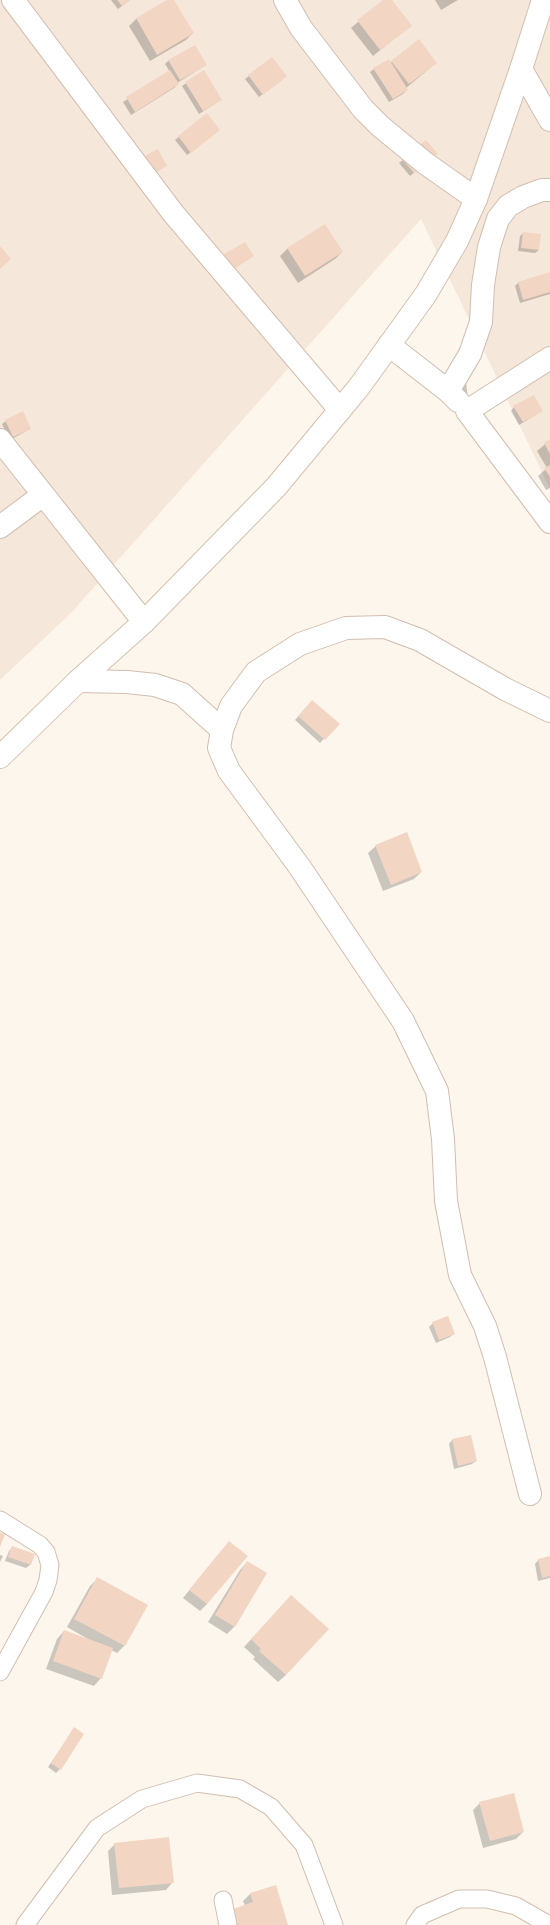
<!DOCTYPE html>
<html>
<head>
<meta charset="utf-8">
<style>
  body { margin:0 }
  canvas { display:block; background:#fdf6ec }
</style>
</head>
<body>
<canvas width="550" height="1925"></canvas>
<script>
const g = document.querySelector('canvas').getContext('2d');
g.lineJoin = 'round';
function paint(path, color) {
  g.fillStyle = color;
  g.fill(path, 'evenodd');
}
function poly(rows) {
  const path = new Path2D();
  for (const r of rows) {
    path.moveTo(r[0], r[1]);
    for (let i = 2; i < r.length; i += 2) path.lineTo(r[i], r[i + 1]);
  }
  return path;
}
function stroke(path, color, width, dash) {
  g.strokeStyle = color;
  g.lineWidth = width;
  g.lineCap = dash ? 'butt' : 'round';
  g.setLineDash(dash || []);
  g.stroke(path);
}
paint(poly([
  [0,0,550,0,550,489,421,219,71,613,0,680]
]), '#f5e8da');
paint(poly([
  [111,0,130,0,118,9],
  [169,0,173,0,193,33,186,40,150,61,129,26,136,19],
  [384,0,391,0,411,25,373,56,351,28],
  [435,0,458,0,441,10],
  [419,41,436,63,406,88,407,90,403,94,389,102,370,72,374,69,390,63],
  [169,60,206,65,177,83,178,84,174,88,131,115,123,102,170,72,165,64],
  [204,71,221,100,199,114,182,86],
  [249,76,282,80,259,97,245,79],
  [207,115,215,133,187,155,175,140],
  [433,158,410,176,399,163,403,160],
  [166,166,137,183,128,167],
  [324,225,342,252,335,259,298,283,280,256,287,249],
  [523,233,539,250,535,253,518,251,520,236],
  [550,273,550,294,520,303,515,286,519,282],
  [466,381,468,400,448,404],
  [514,407,542,411,519,425,511,411],
  [6,421,30,429,10,440,2,424],
  [550,440,550,488,546,490,538,476,547,468,537,451],
  [309,705,338,724,320,743,295,720],
  [376,846,421,872,414,879,383,891,368,853],
  [433,1323,454,1334,450,1337,436,1343,429,1327],
  [470,1436,476,1461,472,1464,454,1469,449,1444,452,1440],
  [13,1547,33,1555,30,1565,26,1568,5,1561,9,1551],
  [222,1550,207,1604,200,1611,183,1598],
  [0,1555,3,1556,0,1562],
  [550,1557,550,1578,538,1581,535,1564,538,1560],
  [247,1562,266,1573,234,1627,227,1634,208,1622,240,1570],
  [97,1579,147,1605,124,1646,117,1653,111,1650,101,1678,94,1686,46,1669,57,1639,64,1631,93,1642,67,1627,90,1586],
  [284,1604,286,1675,278,1682,253,1659,255,1657,244,1647],
  [74,1729,60,1769,56,1773,48,1767],
  [480,1803,523,1832,516,1839,483,1848,473,1810],
  [115,1844,173,1882,166,1890,112,1895,108,1851],
  [250,1894,287,1925,229,1925,226,1917,245,1906,243,1901]
]), '#0003');
paint(poly([
  [117,0,130,0,122,6],
  [167,0,174,0,194,33,157,55,136,18],
  [383,0,392,0,412,26,380,50,357,20],
  [419,39,437,63,409,84,391,61],
  [195,45,207,65,180,80,168,60],
  [272,57,287,76,263,95,248,75],
  [389,59,408,90,393,99,373,68],
  [170,70,179,84,135,112,126,97],
  [204,70,222,100,203,111,185,82],
  [207,113,220,130,191,153,178,136],
  [426,140,438,154,414,173,402,159],
  [158,149,167,166,140,180,131,163],
  [325,224,343,252,305,276,287,248],
  [523,232,541,234,539,250,521,248],
  [245,242,254,256,234,269,224,254],
  [0,246,11,259,0,269],
  [550,272,550,292,523,300,518,282],
  [534,395,543,411,523,422,513,406],
  [23,411,31,429,13,437,5,420],
  [550,439,550,454,544,443],
  [550,465,550,477,544,468],
  [312,700,340,724,325,740,298,716],
  [407,832,422,872,391,885,375,845],
  [448,1316,455,1334,439,1340,432,1322],
  [471,1435,477,1461,458,1466,452,1439],
  [0,1533,5,1534,0,1547],
  [229,1541,248,1556,207,1604,189,1590],
  [12,1546,35,1554,31,1565,8,1557],
  [550,1556,550,1576,542,1578,538,1559],
  [247,1561,267,1573,235,1627,215,1615],
  [97,1577,148,1605,125,1646,74,1619],
  [291,1595,329,1629,286,1675,259,1651,261,1649,251,1639],
  [64,1630,113,1648,102,1679,53,1661],
  [74,1727,84,1734,61,1770,51,1763],
  [514,1793,524,1832,490,1841,479,1802],
  [169,1837,174,1883,119,1888,114,1843],
  [276,1885,288,1925,238,1925,233,1909,253,1902,250,1893]
]), '#f3d5c3');
const lane = poly([
  [0,1520,40,1545,46,1552,50,1565,48,1580,44,1592,0,1672],
  [223,1900,228,1925],
  [25,1925,97,1828,142,1799,197,1783,240,1789,271,1807,304,1845,334,1925],
  [415,1925,422,1915,459,1899,487,1899,516,1906,549,1925]
]);
const street = poly([
  [13,0,173,213,340,410],
  [285,0,301,28,363,109,380,126,425,163,476,199],
  [521,69,550,120],
  [389,345,448,391,458,401],
  [550,358,467,411,550,522],
  [448,391,470,354,481,322,483,285,489,247,498,219,508,206,523,197,542,190,550,190],
  [0,440,144,622],
  [0,527,43,495],
  [78,681,127,682,155,685,182,694,222,730],
  [530,1494,495,1357,485,1326,460,1275,446,1201,443,1139,437,1091,403,1021,299,866,229,771,219,748,222,730,231,706,256,672,300,644,346,628,385,627,420,640,505,689,550,711]
]);
const secondary = poly([
  [0,757,78,681,144,622,276,487,359,387,426,294,457,241,476,199,521,69,543,0]
]);
stroke(lane, '#d1beb0', 19);
stroke(street, '#d1beb0', 24);
stroke(secondary, '#d6c0b0', 24);
stroke(lane, '#fff', 17);
stroke(street, '#fff', 22);
stroke(secondary, '#fff', 22);
</script>
</body>
</html>
